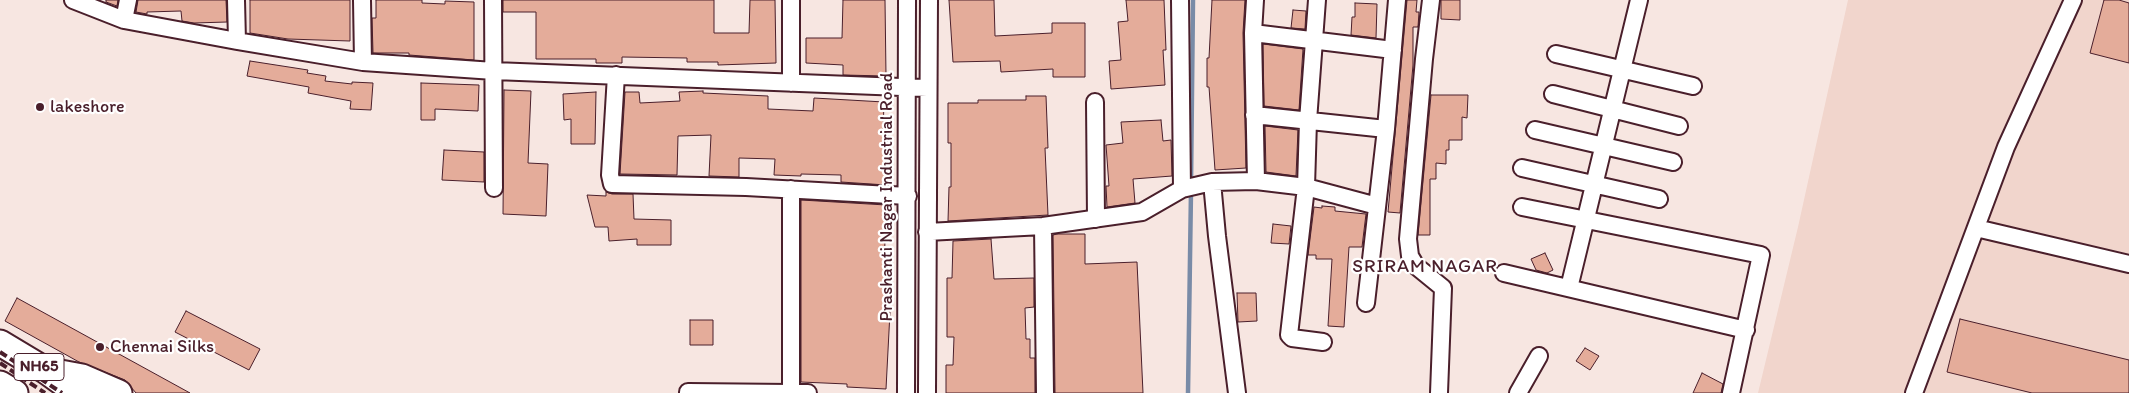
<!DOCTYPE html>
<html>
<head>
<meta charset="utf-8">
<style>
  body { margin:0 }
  canvas { display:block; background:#f7e6e1 }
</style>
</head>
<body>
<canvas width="2129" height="393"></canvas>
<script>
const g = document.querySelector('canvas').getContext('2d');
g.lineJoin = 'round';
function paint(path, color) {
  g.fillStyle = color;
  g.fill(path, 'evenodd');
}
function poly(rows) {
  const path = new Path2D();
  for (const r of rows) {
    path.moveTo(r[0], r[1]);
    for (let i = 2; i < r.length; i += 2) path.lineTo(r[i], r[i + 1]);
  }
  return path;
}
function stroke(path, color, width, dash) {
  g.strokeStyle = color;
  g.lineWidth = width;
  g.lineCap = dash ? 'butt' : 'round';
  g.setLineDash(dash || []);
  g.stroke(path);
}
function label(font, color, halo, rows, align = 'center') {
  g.font = font + ' Itim,sans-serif';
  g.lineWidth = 4.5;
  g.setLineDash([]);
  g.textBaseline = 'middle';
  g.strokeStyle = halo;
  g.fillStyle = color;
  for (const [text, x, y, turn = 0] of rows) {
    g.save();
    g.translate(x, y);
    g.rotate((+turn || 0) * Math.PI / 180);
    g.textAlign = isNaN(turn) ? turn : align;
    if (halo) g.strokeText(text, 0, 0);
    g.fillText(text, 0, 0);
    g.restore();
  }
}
paint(poly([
  [1848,0,2129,0,2129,393,1758,393,1798,227]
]), '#f1d5cc');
stroke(poly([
  [1191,184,1193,0],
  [1188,393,1191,191]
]), '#798ba7', 4.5);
const building = poly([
  [106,0,118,0,117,6,106,2,106,0],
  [138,0,226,0,227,22,194,23,182,21,181,11,147,12,147,14,136,12,138,0],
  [250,0,350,0,350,41,288,39,250,33,250,0],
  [376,0,422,0,422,3,445,4,445,1,474,2,474,60,409,55,409,53,373,53,372,18,376,18,376,0],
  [503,0,714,0,714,33,749,33,750,0,775,0,776,63,718,65,718,62,687,62,687,58,622,57,622,63,596,63,596,59,536,59,536,12,503,12,503,0],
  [843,0,885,0,886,76,843,75,843,65,806,63,806,38,842,38,843,0],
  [949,0,994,0,995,36,1052,33,1052,23,1085,23,1085,77,1053,77,1053,69,1001,72,1000,61,953,62,949,0],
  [1126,0,1164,0,1166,50,1163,50,1165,85,1111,89,1109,61,1121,60,1118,22,1128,21,1126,0],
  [1212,0,1245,0,1243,33,1246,168,1215,170,1209,87,1207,87,1207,58,1209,58,1212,0],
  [1407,0,1417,0,1416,12,1419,12,1418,27,1413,27,1413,65,1400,213,1388,212,1407,0],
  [1441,0,1460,0,1460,20,1441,19,1441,0],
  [2104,0,2119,0,2129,3,2129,63,2090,53,2104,0],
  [1355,3,1377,4,1376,38,1351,35,1352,17,1355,17,1355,3],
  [1293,10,1306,11,1305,29,1291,28,1293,10],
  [1263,44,1303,49,1299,110,1264,106,1263,44],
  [250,61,308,70,307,73,326,76,325,81,352,84,352,82,373,83,371,110,350,109,351,101,308,93,309,87,247,76,250,61],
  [421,83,479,85,478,111,435,109,435,120,421,120,421,83],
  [504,90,531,91,528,163,548,164,546,216,503,214,504,90],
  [703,91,703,93,768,96,768,109,813,111,814,98,884,102,883,133,888,134,886,185,841,182,841,175,801,174,801,176,774,175,775,159,739,158,739,177,709,176,711,135,678,136,677,175,620,174,625,92,639,92,640,103,680,101,679,92,703,91],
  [596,92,595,144,571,144,571,119,564,120,563,94,596,92],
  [1431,95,1468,95,1467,118,1462,117,1462,140,1449,140,1449,150,1446,150,1446,164,1436,163,1436,179,1430,179,1430,235,1418,235,1431,95],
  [1026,96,1046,96,1048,148,1045,148,1048,215,948,221,949,187,951,187,951,143,948,143,948,103,978,103,978,100,1026,100,1026,96],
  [1161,120,1163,141,1171,140,1172,176,1133,179,1135,203,1107,207,1106,186,1109,186,1106,145,1123,143,1121,122,1161,120],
  [1265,126,1298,130,1296,176,1266,172,1265,126],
  [444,150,484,152,484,182,442,180,444,150],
  [606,192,612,194,633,194,634,219,671,220,671,245,637,245,637,239,609,241,608,227,595,227,587,195,606,196,606,192],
  [801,200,886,205,884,274,888,274,886,312,890,312,886,389,847,387,847,384,801,382,801,200],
  [1322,206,1335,207,1335,211,1366,214,1362,247,1349,247,1344,327,1328,326,1332,259,1316,259,1316,255,1308,255,1314,207,1322,208,1322,206],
  [1273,224,1291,226,1289,244,1271,243,1273,224],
  [1057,234,1085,234,1085,264,1137,262,1143,393,1055,393,1053,235,1057,234],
  [991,239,994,279,1034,278,1034,307,1025,308,1026,339,1030,339,1030,358,1035,358,1035,393,946,393,946,365,953,365,954,337,947,337,947,278,952,278,953,241,991,239],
  [1545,253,1553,270,1547,273,1536,270,1531,259,1545,253],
  [1237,293,1256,293,1257,321,1238,322,1237,293],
  [17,298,190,393,136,393,125,380,79,362,5,321,17,298],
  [186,311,260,349,249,370,175,332,186,311],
  [1960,319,2129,360,2129,393,2032,393,1947,372,1960,319],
  [690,320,713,320,713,345,690,345,690,320],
  [1585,348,1599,356,1590,370,1576,361,1585,348],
  [1702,373,1723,384,1721,393,1693,393,1702,373]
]);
paint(building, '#e4ac9a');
stroke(building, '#4a1f2b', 1);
const minor = poly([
  [73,0,124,20,237,41,363,62,494,71,927,88],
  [236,0,237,41],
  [362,0,363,62],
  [493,0,494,188],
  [1180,0,1182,189],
  [1255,0,1253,33,1256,181],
  [1317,0,1308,121,1306,187,1289,335,1292,338,1323,342],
  [1431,0,1424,59,1408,239,1410,256,1416,266,1443,288,1439,393],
  [124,20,128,0],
  [1253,33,1393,50],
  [1556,54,1693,86],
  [616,75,610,175,612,184,746,187,908,196],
  [791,83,791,0],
  [1553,94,1679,126],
  [1095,102,1096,219],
  [1254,115,1386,129],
  [1535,130,1673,162],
  [1522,168,1659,199],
  [1212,182,1217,236,1237,393],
  [791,189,791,393,808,393],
  [1522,207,1761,255,1731,393],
  [1043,226,1045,393],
  [1976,228,2129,264],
  [927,232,1043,226,1142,212,1182,189,1212,182,1256,181,1306,187,1377,206],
  [1504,273,1746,330],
  [1569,288,1639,0],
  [1366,303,1386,129,1397,0],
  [688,392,791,393],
  [906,393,907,0],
  [927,393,929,0],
  [1518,393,1539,356],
  [1914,393,2006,147,2073,0]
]);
const highway = poly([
  [0,343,45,370,77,393],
  [55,372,82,377,119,393],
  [0,384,15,393]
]);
stroke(minor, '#4a1f2b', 20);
stroke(highway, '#4a1f2b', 29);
stroke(minor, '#fff', 16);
stroke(highway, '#fff', 25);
stroke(poly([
  [0,352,62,393],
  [0,363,45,393]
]), '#4a1f2b', 4, [8, 4]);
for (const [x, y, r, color] of [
  [40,107,5,"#4a1f2b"],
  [100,347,5,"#4a1f2b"]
]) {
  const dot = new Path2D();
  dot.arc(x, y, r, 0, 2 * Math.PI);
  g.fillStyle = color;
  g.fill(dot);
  stroke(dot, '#fff', 2);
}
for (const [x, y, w] of [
  [39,367,50]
]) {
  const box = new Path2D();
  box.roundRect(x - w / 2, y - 13.5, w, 27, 4);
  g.fillStyle = '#fff';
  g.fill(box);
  stroke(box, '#4a1f2b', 1);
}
label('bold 16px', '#4a1f2b', null, [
  ["NH65",39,367]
]);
label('18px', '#4a1f2b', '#fff', [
  ["lakeshore",50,107],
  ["Chennai Silks",110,347]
], 'left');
label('18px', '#4a1f2b', '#fff', [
  ["Prashanti Nagar Industrial Road",887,197,-90]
]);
g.letterSpacing = '1px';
label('19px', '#4a1f2b', '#fff', [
  ["SRIRAM NAGAR",1425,267]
]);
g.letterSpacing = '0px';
</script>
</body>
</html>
